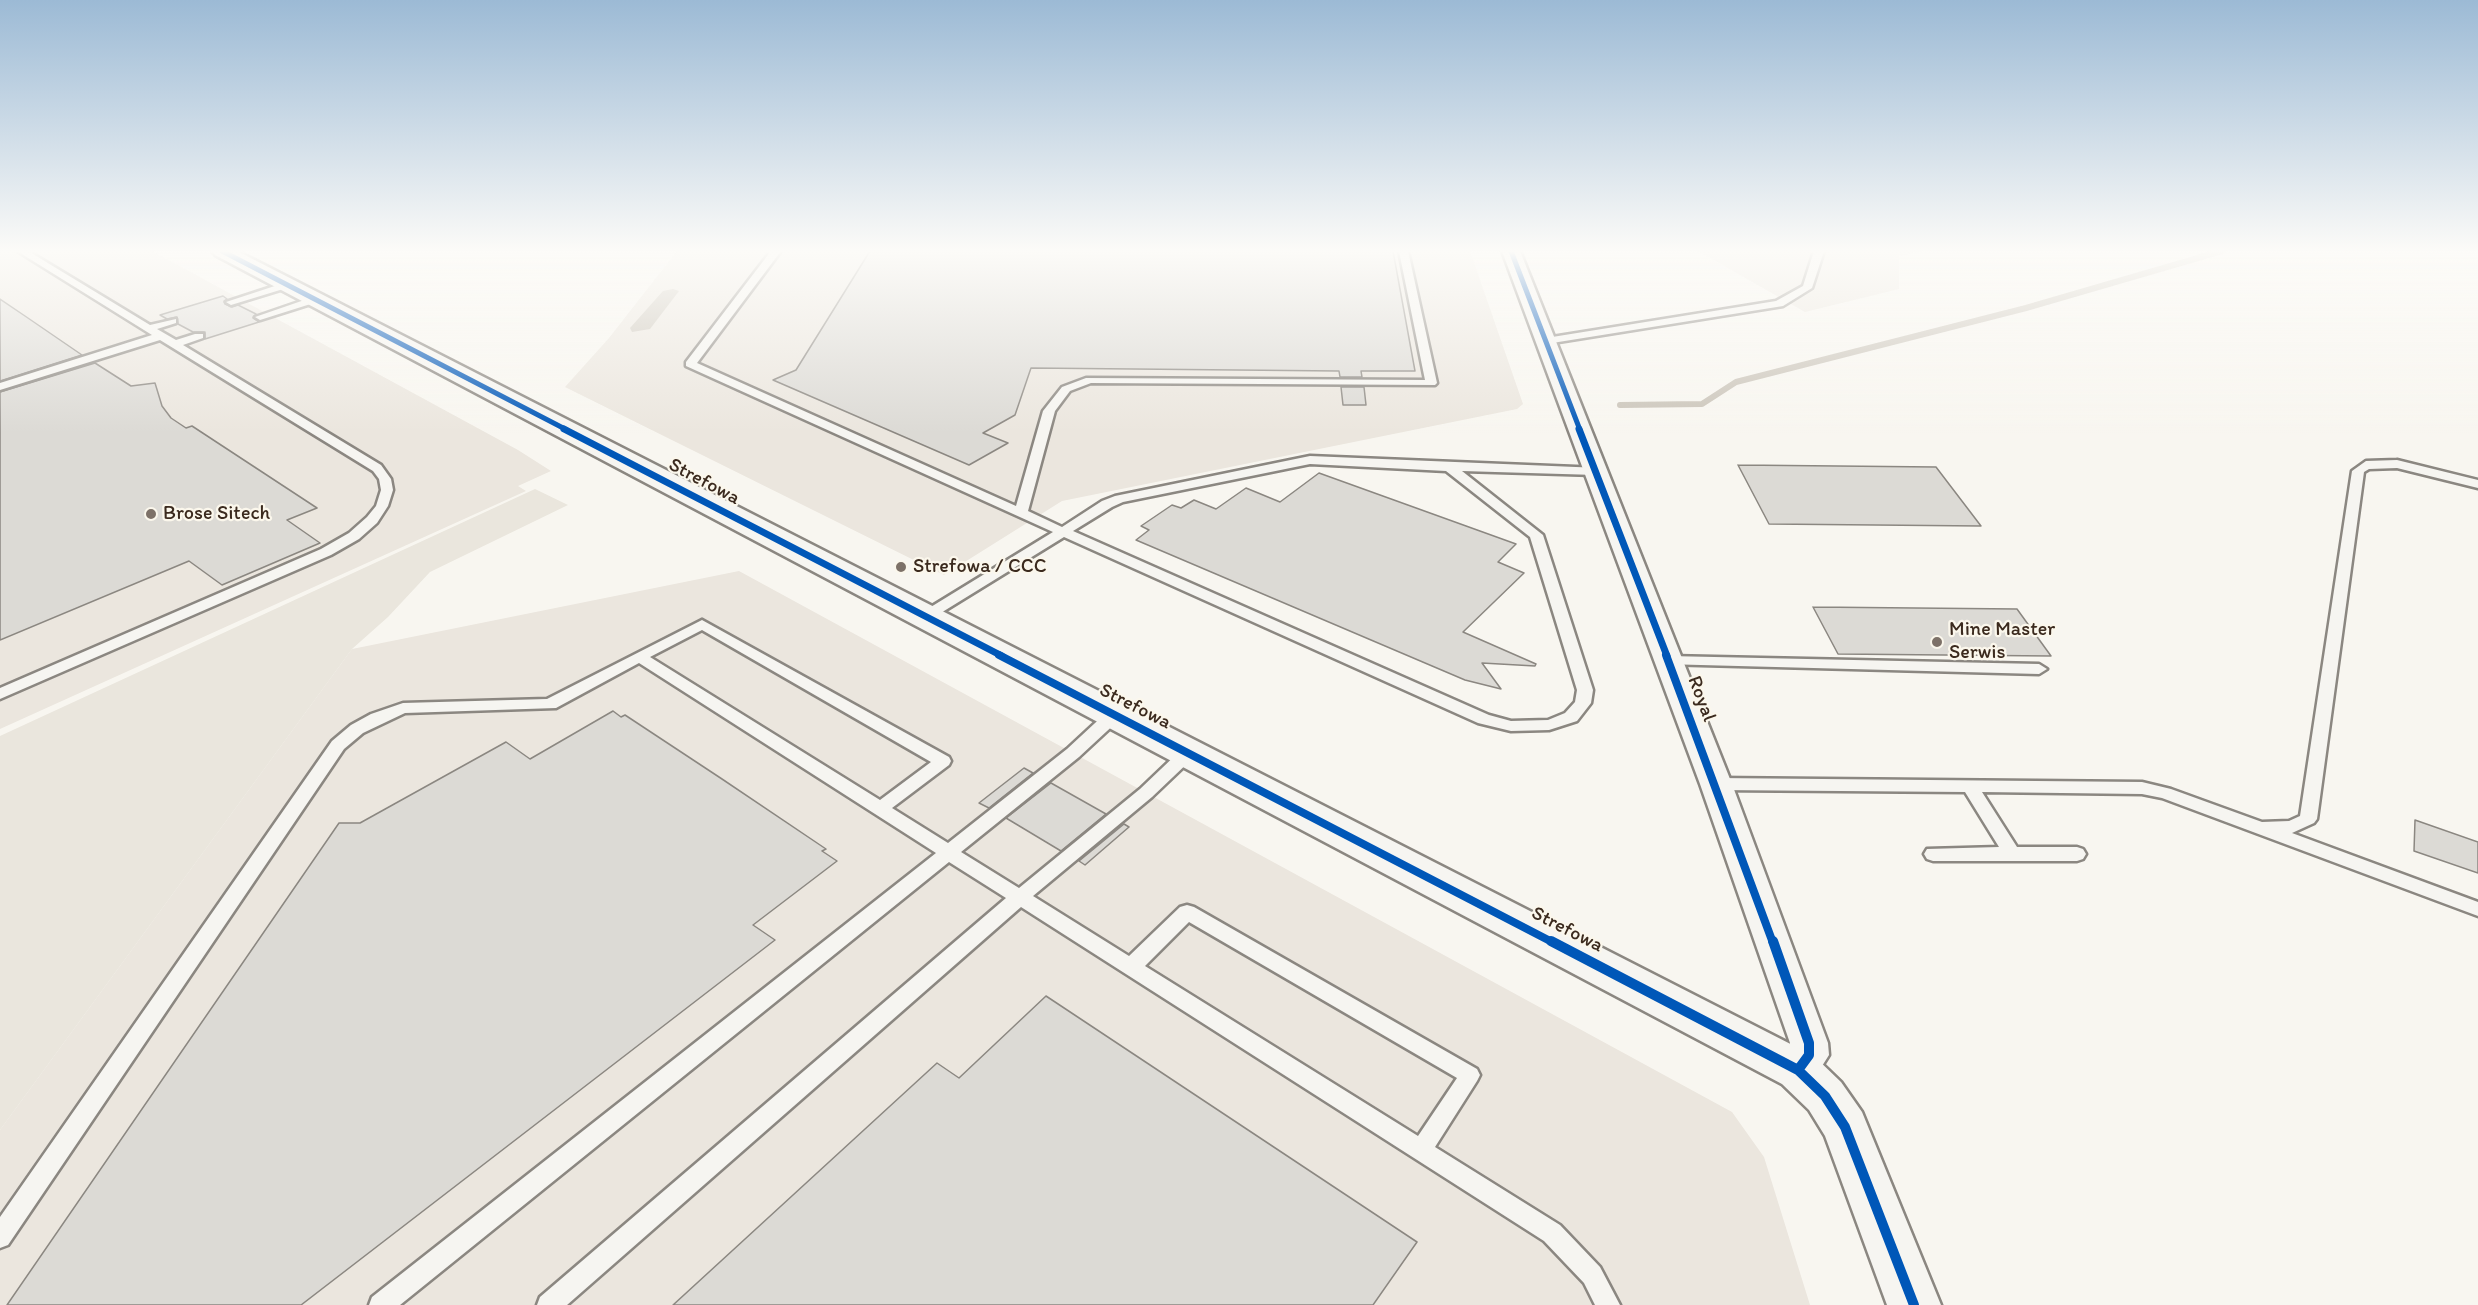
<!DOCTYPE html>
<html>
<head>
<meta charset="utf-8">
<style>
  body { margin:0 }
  canvas { display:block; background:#f8f6f0 }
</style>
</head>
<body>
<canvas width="2478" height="1305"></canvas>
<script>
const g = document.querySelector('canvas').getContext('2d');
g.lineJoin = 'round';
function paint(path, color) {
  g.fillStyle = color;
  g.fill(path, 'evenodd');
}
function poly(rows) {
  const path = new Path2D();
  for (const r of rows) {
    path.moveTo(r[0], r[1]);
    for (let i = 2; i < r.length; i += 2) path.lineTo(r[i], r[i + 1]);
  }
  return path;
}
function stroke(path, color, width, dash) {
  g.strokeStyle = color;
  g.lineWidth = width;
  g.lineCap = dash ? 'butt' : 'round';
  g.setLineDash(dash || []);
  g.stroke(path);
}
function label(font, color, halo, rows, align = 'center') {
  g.font = font + ' Itim,sans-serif';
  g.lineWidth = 4.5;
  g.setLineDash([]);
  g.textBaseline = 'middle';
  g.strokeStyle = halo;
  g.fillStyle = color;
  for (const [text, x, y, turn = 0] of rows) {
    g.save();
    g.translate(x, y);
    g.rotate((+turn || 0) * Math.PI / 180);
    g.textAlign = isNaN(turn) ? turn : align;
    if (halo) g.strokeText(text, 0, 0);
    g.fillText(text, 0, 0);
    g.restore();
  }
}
paint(poly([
  [0,251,152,251,518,450,551,471,518,486,526,491,0,729],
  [677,251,1470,251,1523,404,1517,409,1062,501,944,575,565,387,609,338],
  [1698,251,1921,251,1899,256,1899,289,1805,312],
  [739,571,1732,1112,1764,1157,1810,1305,0,1305,0,1130,352,649]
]), '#ebe6de');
paint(poly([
  [535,489,568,505,430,572,388,617,352,649,0,1130,0,736]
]), '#eae6dd');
paint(poly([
  [673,289,679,291,650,329,632,332,630,328,663,291]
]), '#cac4b9');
stroke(poly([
  [1620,405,1702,404,1736,382,2026,308,2222,251]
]), '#cac4b9', 6);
const building = poly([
  [870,251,1393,251,1415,371,1361,371,1362,377,1340,377,1339,371,1031,368,1015,415,983,433,1008,443,969,465,773,380,796,370,870,251],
  [223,296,227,299,224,301,225,304,232,307,238,305,256,314,253,318,259,322,205,339,205,332,193,332,178,324,177,317,167,319,160,315,223,296],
  [0,299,25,316,82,355,0,381,0,299],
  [95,363,131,386,155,383,162,406,171,418,186,428,192,426,317,508,287,520,320,543,222,585,189,561,0,640,0,392,95,363],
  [1341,387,1364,387,1366,405,1343,405,1341,387],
  [1738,465,1936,467,1981,526,1769,524,1738,465],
  [1319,473,1516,544,1498,562,1524,573,1463,632,1536,664,1535,666,1482,663,1501,689,1465,680,1136,540,1149,530,1141,526,1172,505,1181,508,1194,500,1216,509,1246,488,1280,502,1319,473],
  [1813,607,2017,609,2051,656,1838,654,1813,607],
  [613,711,621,717,625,715,722,779,826,849,822,851,837,861,753,925,775,940,301,1305,7,1305,339,823,360,823,506,742,530,759,613,711],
  [1024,768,1033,773,989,808,979,803,1024,768],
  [1051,783,1106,814,1061,851,1006,818,1051,783],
  [2415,820,2478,842,2478,873,2414,851,2415,820],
  [1124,824,1129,827,1085,865,1079,861,1124,824],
  [1046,996,1417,1242,1373,1305,673,1305,937,1063,959,1078,1046,996]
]);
paint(building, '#dcdad5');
stroke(building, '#8b8781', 1.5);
const service = poly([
  [17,251,28,251,150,325,176,319,176,323,157,329,176,340,195,334,203,334,203,338,183,345,381,465,391,479,393,490,388,506,377,523,359,539,331,555,0,699,0,688,321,549,349,533,367,517,376,506,381,490,379,479,373,471,160,340,0,390,0,383,152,335,17,251],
  [771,251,781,251,697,363,1016,506,1043,411,1062,387,1086,378,1425,380,1399,251,1408,251,1437,383,1435,385,1091,383,1070,391,1055,411,1028,511,1062,527,1102,501,1115,496,1310,456,1600,468,1602,471,1596,475,1462,471,1543,535,1593,690,1591,703,1577,721,1549,730,1511,731,1478,723,1064,537,931,619,921,619,919,616,921,613,1053,532,686,366,686,362,771,251],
  [1310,464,1446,471,1530,537,1577,690,1575,702,1565,713,1548,720,1511,721,1489,715,1073,531,1112,507,1123,502,1310,464],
  [1814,251,1824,251,1812,288,1783,306,1546,344,1541,341,1546,338,1776,301,1803,286,1814,251],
  [290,281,295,284,293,286,231,305,226,302,290,281],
  [316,296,320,297,320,301,260,320,255,317,316,296],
  [2397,460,2478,480,2478,488,2397,468,2369,469,2364,472,2317,819,2314,823,2292,833,2478,902,2478,916,2162,798,2142,794,1982,792,2017,847,2077,847,2083,849,2086,854,2083,859,2077,861,1933,861,1927,859,1924,854,1927,849,1999,847,1965,792,1716,790,1710,788,1708,784,1710,780,1716,778,2142,782,2171,789,2262,822,2289,821,2300,816,2352,471,2366,461,2397,460],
  [702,620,949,757,951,761,949,765,892,808,948,843,1067,749,1108,711,1120,711,1122,715,1120,719,1079,757,961,852,1019,888,1140,789,1182,749,1194,749,1196,753,1194,757,1152,797,1033,896,1129,956,1180,907,1187,905,1194,907,1477,1069,1480,1075,1477,1081,1435,1147,1560,1225,1600,1267,1620,1305,1595,1305,1584,1283,1544,1241,1021,907,567,1305,537,1305,540,1297,1006,898,949,862,400,1305,369,1305,372,1297,936,853,639,663,556,708,405,713,363,733,344,749,8,1245,0,1248,0,1217,332,741,351,725,371,714,403,703,547,699,702,620],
  [702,630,931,762,880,800,650,657,702,630],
  [1189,922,1457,1078,1418,1136,1145,966,1189,922],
  [1668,656,2039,664,2047,669,2039,674,1663,664,1660,661,1668,656]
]);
const minor = poly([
  [1502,251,1520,251,1732,784,1828,1043,1829,1055,1812,1082,1798,1087,1784,1082,1778,1070,1789,1051,1790,1043,1700,784,1502,251]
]);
const tertiary = poly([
  [212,251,237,251,1814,1056,1841,1082,1862,1112,1941,1305,1887,1305,1825,1136,1809,1110,1782,1084,215,255,212,251]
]);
stroke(service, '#8b8781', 5);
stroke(minor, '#8b8781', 5);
stroke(tertiary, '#8b8781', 5);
paint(service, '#f6f5f1');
paint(minor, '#f6f5f1');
paint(tertiary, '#f6f5f1');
stroke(poly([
  [222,251,567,430],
  [1511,251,1580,430]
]), '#0057b8', 5);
stroke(poly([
  [564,429,1002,656],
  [1579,429,1667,656]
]), '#0057b8', 7);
stroke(poly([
  [999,655,1554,943],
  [1666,655,1773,943]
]), '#0057b8', 8);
stroke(poly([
  [1551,941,1798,1070,1825,1096,1845,1127,1914,1305],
  [1773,941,1809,1043,1809,1055,1798,1070]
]), '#0057b8', 10);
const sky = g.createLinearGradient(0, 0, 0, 433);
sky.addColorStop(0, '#9cbad5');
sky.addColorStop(0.58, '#fcfbf8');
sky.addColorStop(1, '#fcfbf800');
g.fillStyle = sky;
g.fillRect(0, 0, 2478, 433);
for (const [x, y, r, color] of [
  [151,514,6,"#7d7168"],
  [901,567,6,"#7d7168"],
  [1937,642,6,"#7d7168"]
]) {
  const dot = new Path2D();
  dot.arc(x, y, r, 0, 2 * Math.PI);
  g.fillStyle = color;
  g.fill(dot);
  stroke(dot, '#fbf7ec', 2);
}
label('20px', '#3b2a1e', '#fbf7ec', [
  ["Strefowa",704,482,28],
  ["Royal",1701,699,69],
  ["Strefowa",1135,707,27],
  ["Strefowa",1567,930,27]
]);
label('20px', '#3b2a1e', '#fbf7ec', [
  ["Brose Sitech",163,514],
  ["Strefowa / CCC",913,567],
  ["Mine Master",1949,630],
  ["Serwis",1949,653]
], 'left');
</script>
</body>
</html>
